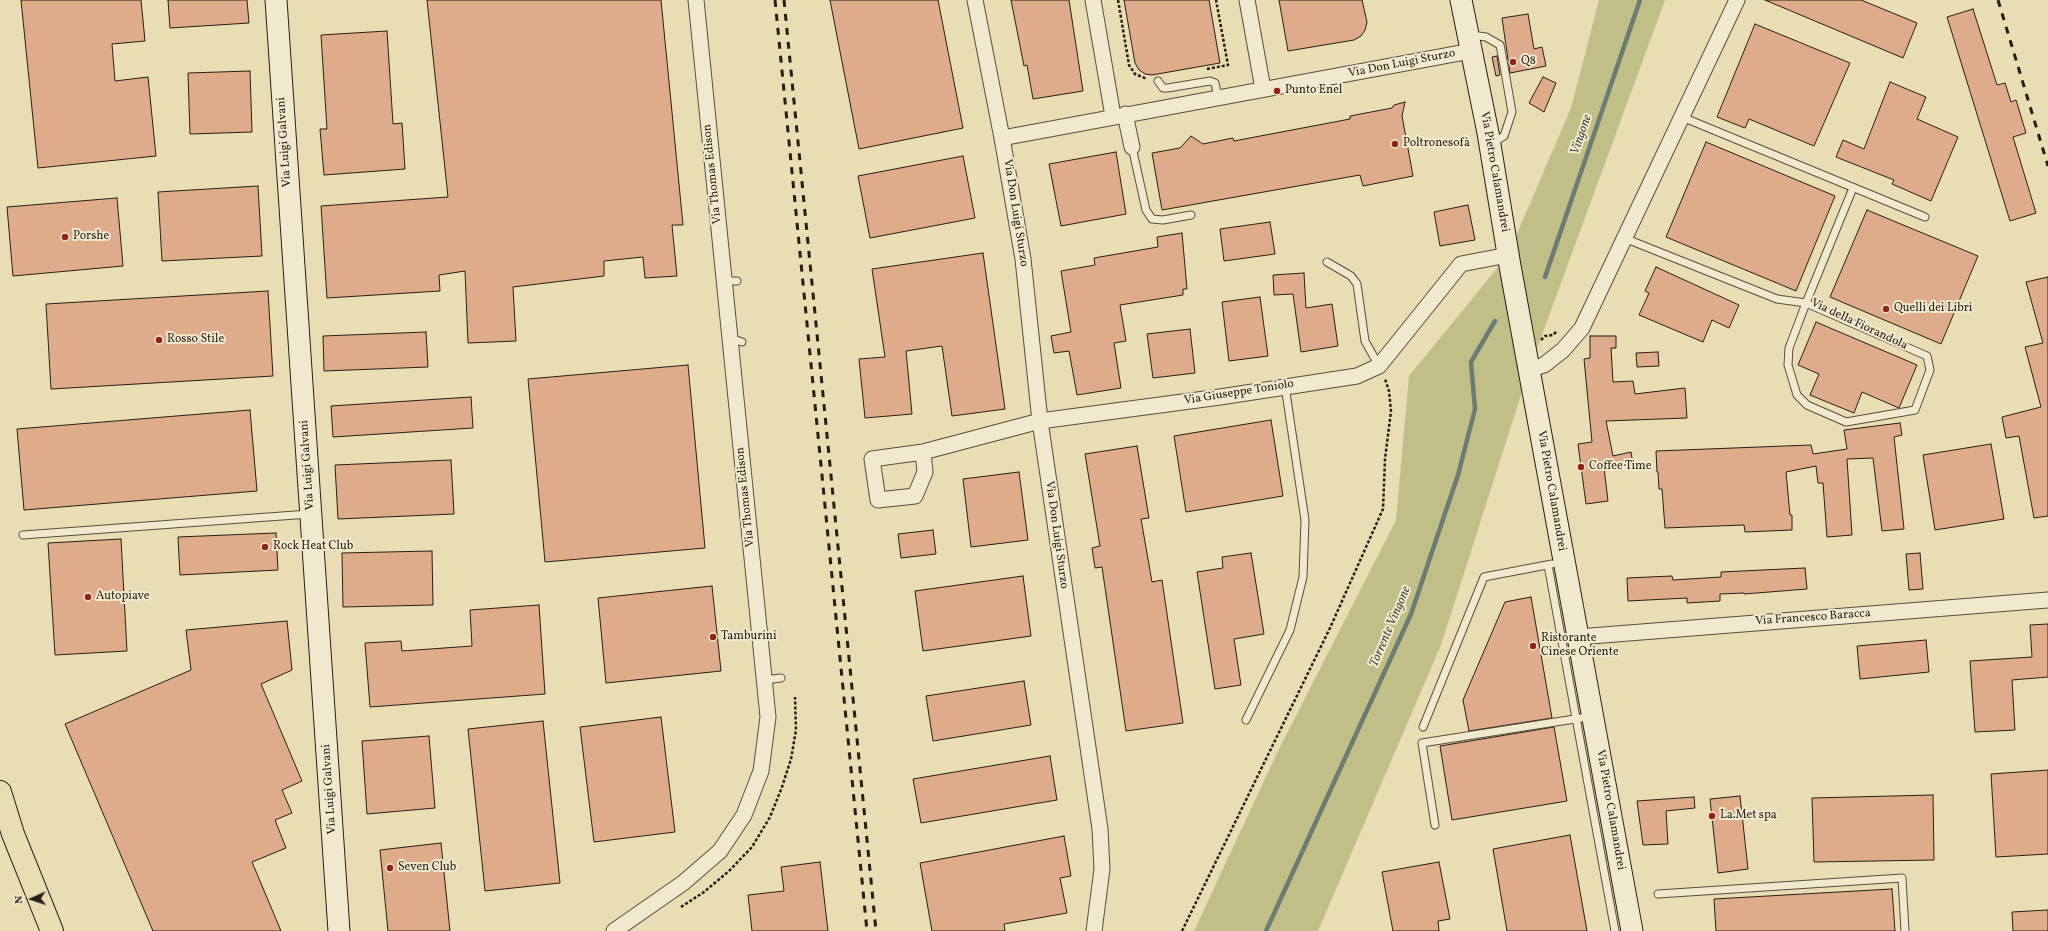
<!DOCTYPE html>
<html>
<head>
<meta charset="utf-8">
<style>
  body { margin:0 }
  #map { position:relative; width:2048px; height:931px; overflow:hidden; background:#e9ddb3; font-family:Vollkorn,serif }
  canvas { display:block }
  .north { position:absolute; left:12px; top:879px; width:40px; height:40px; -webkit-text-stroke:3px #f1e9ce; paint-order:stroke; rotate:267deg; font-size:11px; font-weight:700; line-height:16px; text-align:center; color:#271f15 }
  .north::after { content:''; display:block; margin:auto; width:14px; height:18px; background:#271f15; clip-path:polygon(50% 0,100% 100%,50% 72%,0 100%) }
</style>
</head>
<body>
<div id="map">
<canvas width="2048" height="931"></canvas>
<div class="north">N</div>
</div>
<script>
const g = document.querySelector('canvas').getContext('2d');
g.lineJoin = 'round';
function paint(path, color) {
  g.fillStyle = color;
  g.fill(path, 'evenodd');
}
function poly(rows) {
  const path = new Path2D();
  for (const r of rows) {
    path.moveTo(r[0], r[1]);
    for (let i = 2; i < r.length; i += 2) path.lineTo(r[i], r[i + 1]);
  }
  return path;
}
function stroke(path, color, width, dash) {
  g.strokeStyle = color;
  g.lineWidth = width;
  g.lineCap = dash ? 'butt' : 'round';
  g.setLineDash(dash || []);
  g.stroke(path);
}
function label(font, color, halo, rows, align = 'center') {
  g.font = font + ' Vollkorn,serif';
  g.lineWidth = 4;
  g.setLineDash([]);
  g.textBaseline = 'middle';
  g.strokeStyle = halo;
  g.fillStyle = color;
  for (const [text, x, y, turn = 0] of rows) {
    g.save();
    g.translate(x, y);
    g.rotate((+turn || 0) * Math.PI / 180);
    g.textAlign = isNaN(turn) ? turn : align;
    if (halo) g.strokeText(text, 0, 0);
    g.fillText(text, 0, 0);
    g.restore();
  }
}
paint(poly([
  [1599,0,1665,0,1529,370,1441,645,1318,931,1194,931,1277,753,1396,520,1409,376,1508,255,1571,108]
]), '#bfbf87');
stroke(poly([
  [1545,277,1640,0],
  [1266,931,1411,614,1458,475,1475,409,1471,362,1495,321]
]), '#6a7d70', 4.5);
const building = poly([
  [21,0,141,0,145,41,112,44,115,81,148,77,156,156,38,168,21,0],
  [168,0,247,0,249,23,170,28,168,0],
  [427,0,661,0,683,225,672,225,677,276,645,278,643,257,604,261,604,276,513,287,516,341,468,343,465,271,439,275,440,291,327,298,321,206,448,197,427,0],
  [830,0,938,0,963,128,859,149,830,0],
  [1011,0,1069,0,1083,91,1033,99,1027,65,1024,66,1011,0],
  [1124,0,1209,0,1220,63,1152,75,1145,74,1139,70,1135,63,1124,0],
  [1279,0,1362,0,1367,22,1365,30,1361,36,1354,40,1288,51,1279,0],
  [1765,0,1861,0,1917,23,1903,58,1765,0],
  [1973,9,1997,85,2005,83,2011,102,2016,100,2026,133,2013,137,2036,213,2010,221,1947,17,1973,9],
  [1528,14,1534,49,1542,47,1546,66,1510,73,1502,18,1528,14],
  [1755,24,1850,63,1814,146,1749,119,1745,128,1717,117,1755,24],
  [387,31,393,124,402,123,405,169,324,175,320,129,327,129,321,35,387,31],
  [1497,56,1500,75,1496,76,1492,57,1497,56],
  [250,71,252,132,190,134,188,73,250,71],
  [1543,77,1556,83,1544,112,1529,103,1543,77],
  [1890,82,1926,97,1917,119,1958,137,1931,201,1892,184,1894,180,1836,157,1843,140,1864,149,1890,82],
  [1405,102,1402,116,1413,176,1363,186,1360,175,1162,210,1152,153,1180,148,1191,136,1203,144,1233,138,1234,141,1350,119,1350,116,1392,108,1394,105,1405,102],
  [1706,142,1835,196,1796,291,1666,237,1706,142],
  [1116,152,1126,214,1061,226,1049,164,1116,152],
  [963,156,975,218,870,238,858,176,963,156],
  [258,186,262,256,162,261,158,192,258,186],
  [117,198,123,266,13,276,7,207,117,198],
  [1468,205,1475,240,1440,246,1434,212,1468,205],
  [1867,210,1978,256,1941,344,1830,297,1867,210],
  [1270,222,1275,254,1224,261,1220,229,1270,222],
  [1182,233,1187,289,1183,289,1183,295,1120,305,1126,341,1114,343,1121,388,1077,395,1069,351,1054,353,1051,336,1071,332,1061,271,1095,265,1094,258,1158,247,1157,237,1182,233],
  [983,253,1005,409,952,416,942,346,906,351,912,414,865,418,859,359,885,357,872,269,983,253],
  [1656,267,1739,305,1729,328,1712,320,1703,342,1639,315,1649,293,1645,291,1656,267],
  [1304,273,1306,308,1332,304,1338,346,1301,352,1293,294,1274,295,1273,275,1304,273],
  [2048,277,2048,516,2034,518,2019,436,2006,438,2002,417,2041,407,2025,347,2043,343,2026,282,2048,277],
  [268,291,273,376,51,389,46,304,268,291],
  [1260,297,1268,356,1229,361,1222,302,1260,297],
  [1816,322,1917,365,1899,408,1862,392,1854,413,1810,395,1819,374,1798,365,1816,322],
  [1190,329,1195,373,1153,378,1147,334,1190,329],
  [426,332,428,367,324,371,323,336,426,332],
  [1590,336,1616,336,1616,348,1611,348,1613,382,1633,381,1635,394,1685,388,1687,418,1606,421,1613,456,1631,452,1633,464,1604,468,1608,501,1586,504,1578,444,1592,442,1584,359,1590,358,1590,336],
  [1658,352,1659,366,1637,367,1636,353,1658,352],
  [688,365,705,548,545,562,528,379,688,365],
  [471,397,473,428,333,437,331,406,471,397],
  [250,410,257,491,24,510,17,429,250,410],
  [1271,420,1283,496,1186,512,1174,436,1271,420],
  [1900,423,1902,435,1894,437,1904,529,1882,531,1873,458,1847,459,1852,535,1827,537,1823,483,1818,483,1816,466,1786,472,1790,515,1792,515,1792,530,1745,532,1744,525,1665,528,1662,489,1659,489,1658,472,1657,472,1656,451,1811,445,1813,454,1847,449,1844,430,1900,423],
  [1991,444,2004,519,1935,530,1923,455,1991,444],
  [1137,446,1149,518,1141,519,1152,582,1162,580,1183,723,1126,731,1102,567,1095,568,1092,548,1100,546,1085,454,1137,446],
  [451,460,454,514,338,519,335,465,451,460],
  [1019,472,1028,540,971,547,963,479,1019,472],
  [933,530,936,554,901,558,898,534,933,530],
  [276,533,278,570,180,575,178,537,276,533],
  [121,539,127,651,55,655,48,543,121,539],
  [432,551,433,605,343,607,342,553,432,551],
  [1251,553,1264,634,1234,639,1241,685,1215,689,1197,572,1223,568,1222,557,1251,553],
  [1920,553,1923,589,1909,590,1906,554,1920,553],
  [1805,568,1807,589,1744,594,1744,593,1720,594,1720,601,1687,603,1687,598,1628,601,1627,578,1672,576,1673,580,1721,577,1721,572,1805,568],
  [1023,576,1031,636,923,651,915,591,1023,576],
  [712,586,721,671,606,683,598,598,712,586],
  [1531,597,1552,718,1469,731,1463,700,1505,602,1531,597],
  [539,605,545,694,370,707,365,643,401,641,402,651,472,646,470,610,539,605],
  [287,621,292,670,261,684,302,781,282,790,292,813,275,820,286,848,252,862,281,931,153,931,65,724,191,670,186,630,287,621],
  [2048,624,2048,677,2012,680,2015,730,1975,732,1970,661,2032,657,2030,625,2048,624],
  [1926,640,1929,672,1860,679,1857,646,1926,640],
  [1024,681,1031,725,933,741,926,696,1024,681],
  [661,717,675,832,594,842,580,727,661,717],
  [543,721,560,883,485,891,468,729,543,721],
  [1554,727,1567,801,1452,820,1440,746,1554,727],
  [429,736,435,808,367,814,362,741,429,736],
  [1050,756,1057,800,921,823,913,779,1050,756],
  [2048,770,2048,854,1996,857,1991,774,2048,770],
  [1933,795,1934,860,1814,862,1812,798,1933,795],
  [1740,796,1748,869,1718,873,1710,799,1740,796],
  [1694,797,1695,808,1666,811,1668,844,1643,845,1637,801,1694,797],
  [1570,835,1587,931,1507,931,1493,849,1570,835],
  [1064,836,1071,876,1060,878,1067,913,1004,924,1005,931,932,931,920,863,1064,836],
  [441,843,450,931,388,931,380,850,441,843],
  [820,862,828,931,752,931,748,895,784,891,781,867,820,862],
  [1439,862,1450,919,1438,921,1439,931,1393,931,1382,872,1439,862],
  [1892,889,1895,931,1716,931,1714,899,1892,889],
  [2048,910,2048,931,2013,931,2012,912,2048,910]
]);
paint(building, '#dfac8b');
stroke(building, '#271f15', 1);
const lane = poly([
  [1471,35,1486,37,1500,45,1504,66,1512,112,1504,136,1491,144],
  [1158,81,1163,88,1168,88,1210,81,1215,83,1218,97],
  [1682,117,1925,217],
  [1132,147,1146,210,1152,219,1163,220,1191,215],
  [1624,238,1777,299,1806,303,1789,348,1788,365,1797,395,1807,405,1846,422,1915,410,1930,370,1927,356,1806,303,1853,188],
  [1327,262,1351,276,1357,284,1365,341,1379,366],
  [724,281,737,281],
  [730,338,742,342],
  [23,535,309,514],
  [1548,565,1615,931],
  [764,680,781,678],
  [1246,720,1290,630,1303,577,1305,520,1285,386],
  [1423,727,1484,577,1552,564],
  [1435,825,1422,743,1581,718],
  [1658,894,1902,878,1905,931]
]);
const street = poly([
  [975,0,1002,138],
  [1093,0,1113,116],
  [1247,0,1263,89],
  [1125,114,1132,147],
  [1529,370,1544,365,1563,350,1582,328,1737,0],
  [923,452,925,472,915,496,878,500,872,459,923,452,1040,421,1220,397,1357,376,1379,366,1461,264,1508,255],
  [1578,637,2048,600],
  [614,931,683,883,720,851,744,815,761,771,768,717,696,0],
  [1094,931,1102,869,1100,829,1040,421,1023,259,1002,138,1471,51]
]);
const secondary = poly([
  [276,0,339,931],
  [1461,0,1488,133,1510,266,1632,931]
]);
const primary = poly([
  [0,792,13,834,52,931]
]);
stroke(lane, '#584e3c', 9);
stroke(street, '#584e3c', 17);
stroke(secondary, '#271f15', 23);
stroke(primary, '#271f15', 24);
stroke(poly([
  [1118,0,1129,65,1135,74,1147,79],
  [1207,69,1228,65,1216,0],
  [1541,340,1545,336,1553,335,1557,331],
  [681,907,704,892,729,871,752,847,770,817,782,787,791,759,796,730,795,697],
  [1182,931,1330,628,1383,509,1385,459,1391,411,1389,391,1385,379]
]), '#271f15', 2.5, [3, 2]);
stroke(lane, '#f1e9ce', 7);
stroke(street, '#f1e9ce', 15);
stroke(secondary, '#f1e9ce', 21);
stroke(primary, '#e9ddb3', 22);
stroke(poly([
  [775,0,867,931],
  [784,0,876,931],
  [1998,0,2048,166]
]), '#271f15', 3, [7, 7]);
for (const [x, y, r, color] of [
  [1513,62,4,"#8f2418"],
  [1277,91,4,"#8f2418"],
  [1395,144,4,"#8f2418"],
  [65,237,4,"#8f2418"],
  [1886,309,4,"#8f2418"],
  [159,340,4,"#8f2418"],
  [1581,467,4,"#8f2418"],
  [265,547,4,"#8f2418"],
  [88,597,4,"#8f2418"],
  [713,637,4,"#8f2418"],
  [1533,646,4,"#8f2418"],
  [1712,816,4,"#8f2418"],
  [390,868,4,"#8f2418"]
]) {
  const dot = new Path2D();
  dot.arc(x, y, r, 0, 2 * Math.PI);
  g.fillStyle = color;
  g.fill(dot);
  stroke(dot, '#f1e9ce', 1.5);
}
label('12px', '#271f15', '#f1e9ce', [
  ["Q8",1521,62],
  ["Punto Enel",1285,91],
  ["Poltronesofà",1403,144],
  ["Porshe",73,237],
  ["Quelli dei Libri",1894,309],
  ["Rosso Stile",167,340],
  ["Coffee Time",1589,467],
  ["Rock Heat Club",273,547],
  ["Autopiave",96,597],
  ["Tamburini",721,637],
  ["Ristorante",1541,639],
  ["Cinese Oriente",1541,653],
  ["La.Met spa",1720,816],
  ["Seven Club",398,868]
], 'left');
label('12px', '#271f15', '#f1e9ce', [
  ["Via Don Luigi Sturzo",1402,64,-11],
  ["Via Luigi Galvani",285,142,-94],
  ["Via Pietro Calamandrei",1494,172,80],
  ["Via Thomas Edison",713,174,-96],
  ["Via Don Luigi Sturzo",1015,213,81],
  ["Via della Fiorandola",1859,325,25],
  ["Via Giuseppe Toniolo",1239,393,-9],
  ["Via Luigi Galvani",308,465,-94],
  ["Via Pietro Calamandrei",1551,491,80],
  ["Via Thomas Edison",746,497,-96],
  ["Via Don Luigi Sturzo",1056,535,82],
  ["Via Francesco Baracca",1813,618,-4],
  ["Via Luigi Galvani",330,789,-94],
  ["Via Pietro Calamandrei",1610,810,80]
]);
label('italic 13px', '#494e42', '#f1e9ce', [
  ["Vingone",1582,135,-71],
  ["Torrente Vingone",1391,627,-67]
]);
</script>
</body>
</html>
